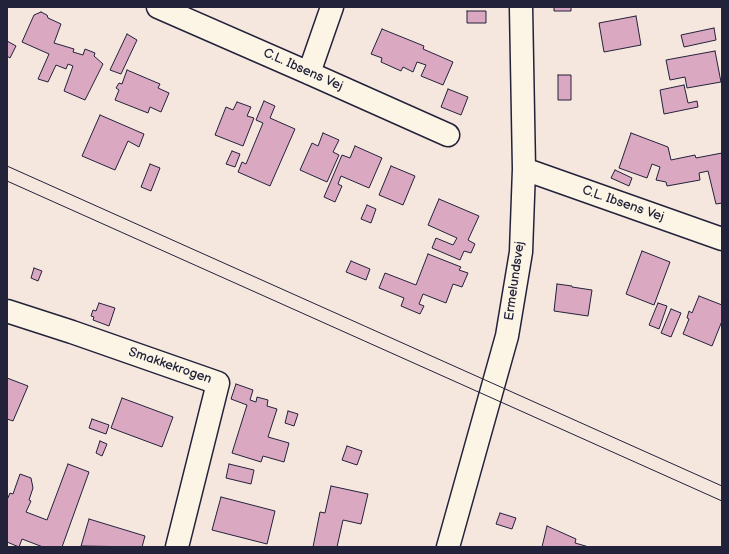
<!DOCTYPE html>
<html>
<head>
<meta charset="utf-8">
<style>
  body { margin:0 }
  #map { position:relative; width:729px; height:554px; overflow:hidden; background:#f5e6de; font-family:"Balsamiq Sans",sans-serif }
  canvas { display:block }
  .frame { position:absolute; inset:0; border:8px solid #22223b; pointer-events:none }
</style>
</head>
<body>
<div id="map">
<canvas width="729" height="554"></canvas>
<div class="frame"></div>
</div>
<script>
const g = document.querySelector('canvas').getContext('2d');
g.lineJoin = 'round';
function paint(path, color) {
  g.fillStyle = color;
  g.fill(path, 'evenodd');
}
function poly(rows) {
  const path = new Path2D();
  for (const r of rows) {
    path.moveTo(r[0], r[1]);
    for (let i = 2; i < r.length; i += 2) path.lineTo(r[i], r[i + 1]);
  }
  return path;
}
function stroke(path, color, width, dash) {
  g.strokeStyle = color;
  g.lineWidth = width;
  g.lineCap = dash ? 'butt' : 'round';
  g.setLineDash(dash || []);
  g.stroke(path);
}
function label(font, color, halo, rows, align = 'center') {
  g.font = font + ' "Balsamiq Sans",sans-serif';
  g.lineWidth = 3;
  g.setLineDash([]);
  g.textBaseline = 'middle';
  g.strokeStyle = halo;
  g.fillStyle = color;
  for (const [text, x, y, turn = 0] of rows) {
    g.save();
    g.translate(x, y);
    g.rotate((+turn || 0) * Math.PI / 180);
    g.textAlign = isNaN(turn) ? turn : align;
    if (halo) g.strokeText(text, 0, 0);
    g.fillText(text, 0, 0);
    g.restore();
  }
}
const building = poly([
  [554,7,571,7,571,11,554,11,554,7],
  [467,11,486,11,486,23,467,23,467,11],
  [41,12,47,15,48,18,61,24,54,43,74,49,73,52,83,55,85,49,95,53,94,56,103,64,85,100,64,91,73,66,68,64,66,69,56,65,48,82,38,79,49,54,22,42,34,15,41,12],
  [636,16,641,45,604,52,599,23,636,16],
  [714,28,716,40,684,47,681,35,714,28],
  [382,29,424,46,423,49,453,62,443,85,421,76,426,65,417,62,413,72,403,67,401,71,381,62,382,58,371,54,382,29],
  [127,34,137,40,121,74,110,70,127,34],
  [7,41,16,46,10,58,7,56,7,41],
  [715,51,721,82,687,88,685,77,670,80,666,60,715,51],
  [127,70,160,84,158,88,169,93,161,112,150,107,148,113,115,100,119,90,116,88,119,83,122,84,127,70],
  [558,75,571,75,571,100,558,100,558,75],
  [684,85,688,103,697,101,698,107,664,114,660,90,684,85],
  [448,89,468,97,461,115,441,107,448,89],
  [264,101,275,106,270,118,295,129,270,186,238,172,242,162,246,164,263,123,256,120,264,101],
  [237,102,251,107,247,116,254,118,243,146,215,135,226,107,233,110,237,102],
  [100,115,144,134,139,147,128,141,115,170,82,156,100,115],
  [323,133,339,140,333,152,339,155,327,182,300,170,312,143,318,146,323,133],
  [631,133,668,147,671,160,695,155,696,158,722,153,722,203,716,204,708,171,699,173,700,180,667,186,666,182,656,180,660,167,652,164,647,178,619,168,631,133],
  [355,146,382,158,369,188,341,176,338,184,342,186,335,202,324,197,342,155,350,158,355,146],
  [232,151,240,154,235,167,226,164,232,151],
  [150,164,160,168,151,191,141,187,150,164],
  [391,166,415,176,403,205,379,195,391,166],
  [615,170,632,178,629,186,611,178,615,170],
  [439,199,479,216,468,240,475,244,471,253,464,251,460,260,432,248,436,238,453,245,457,238,428,225,439,199],
  [367,205,376,209,371,223,361,219,367,205],
  [642,251,670,262,654,305,626,294,642,251],
  [428,254,461,267,459,270,468,273,462,287,453,284,446,303,423,294,419,304,424,306,420,314,401,306,404,298,379,288,385,273,416,285,428,254],
  [351,261,370,269,366,280,346,272,351,261],
  [34,268,42,271,38,281,31,278,34,268],
  [557,284,572,286,572,287,592,290,588,316,554,311,557,284],
  [699,296,722,305,722,321,712,346,683,334,689,319,687,318,689,311,692,313,699,296],
  [99,303,115,308,109,326,93,320,94,317,91,316,93,310,96,311,99,303],
  [658,303,667,306,659,329,649,325,658,303],
  [671,309,681,313,671,337,661,333,671,309],
  [7,378,28,386,13,421,7,419,7,378],
  [236,384,253,390,250,400,256,402,257,397,268,400,267,406,277,409,268,437,289,443,284,462,263,456,261,462,232,453,247,405,231,399,236,384],
  [122,398,173,417,162,447,111,428,122,398],
  [288,411,298,414,294,426,285,423,288,411],
  [92,419,109,425,106,434,89,428,92,419],
  [100,441,107,444,102,456,96,453,100,441],
  [347,446,362,451,357,465,342,460,347,446],
  [68,464,89,472,62,547,43,547,22,539,19,547,7,542,7,500,10,493,13,494,20,474,31,478,33,488,29,500,31,501,26,512,47,520,68,464],
  [229,464,254,470,251,484,226,478,229,464],
  [331,486,368,494,361,524,343,520,337,547,313,547,320,512,325,513,331,486],
  [221,497,275,511,267,544,212,530,221,497],
  [500,513,516,518,512,529,496,524,500,513],
  [89,519,145,536,142,547,81,546,89,519],
  [547,526,576,539,575,543,589,547,542,547,547,526]
]);
paint(building, '#dba8c2');
stroke(building, '#22223b', 1);
const minor = poly([
  [158,7,309,73,448,135],
  [309,73,332,7],
  [524,169,722,239],
  [7,311,72,332,218,383,177,547],
  [448,547,507,336,521,252,524,169,521,7]
]);
stroke(minor, '#22223b', 25);
stroke(minor, '#fcf5e5', 22);
stroke(poly([
  [7,166,722,486],
  [7,181,722,501]
]), '#22223b', 1);
label('13px', '#22223b', '#fcf5e5', [
  ["C.L. Ibsens Vej",303,70,24],
  ["C.L. Ibsens Vej",623,204,19],
  ["Ermelundsvej",515,281,-82],
  ["Smakkekrogen",170,366,19]
]);
</script>
</body>
</html>
